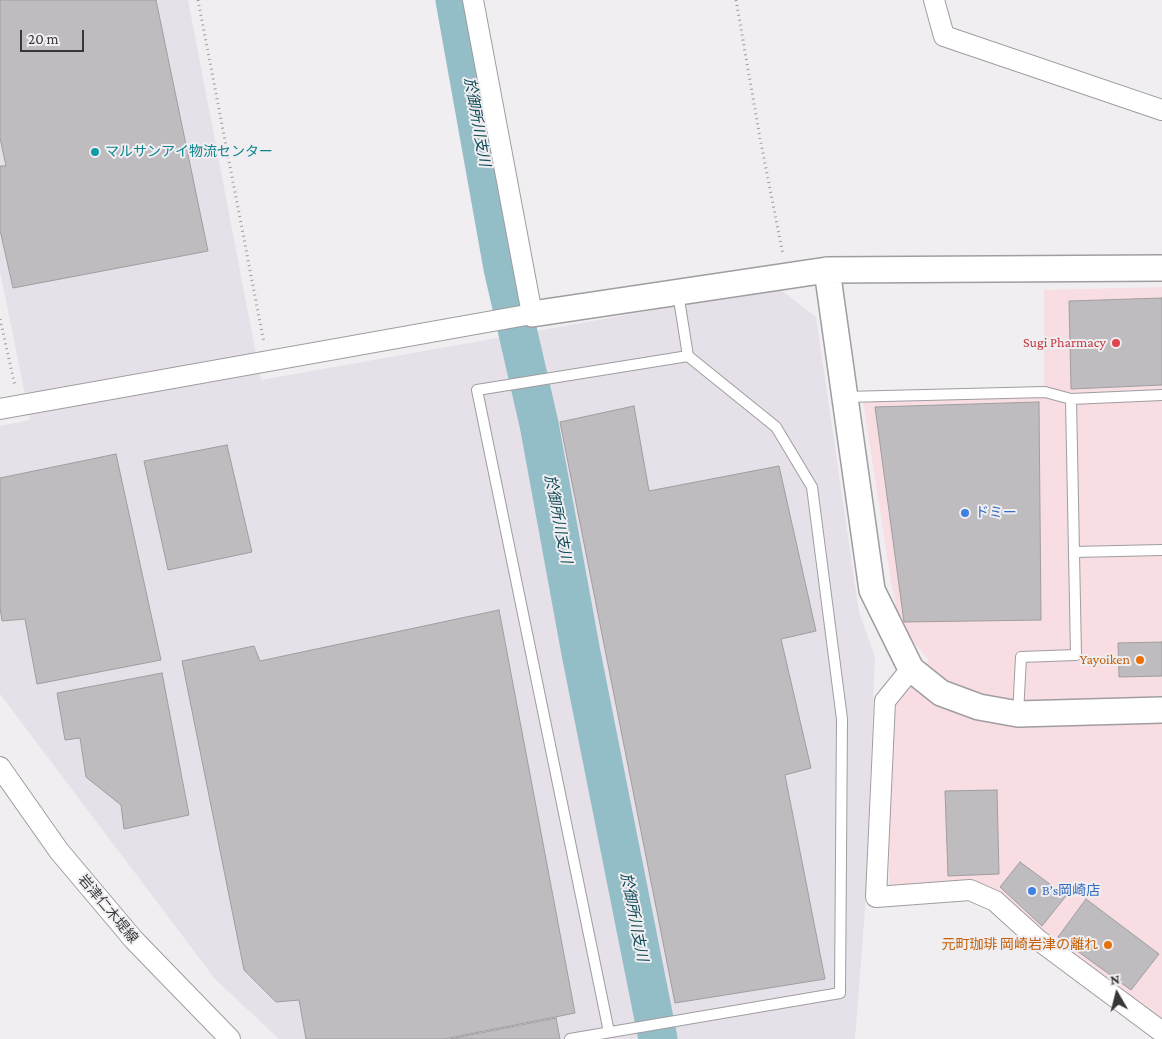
<!DOCTYPE html>
<html>
<head>
<meta charset="utf-8">
<style>
  body { margin:0 }
  #map { position:relative; width:1162px; height:1039px; overflow:hidden; background:#f0eef1; font-family:"Crimson Pro",serif }
  canvas { display:block }
  .north { position:absolute; left:1092px; top:969px; width:50px; height:50px; -webkit-text-stroke:4px #f0eef1; paint-order:stroke; rotate:352deg; font-size:14px; font-weight:700; line-height:20px; text-align:center; color:#383738 }
  .north::after { content:''; display:block; margin:auto; width:18px; height:22px; background:#383738; clip-path:polygon(50% 0,100% 100%,50% 72%,0 100%) }
  .scale { position:absolute; left:20px; top:30px; width:64px; height:22px; box-sizing:border-box; border:2px solid #383738; border-top:0; padding-left:6px; font-size:15px; line-height:18px; white-space:nowrap; color:#383738; -webkit-text-stroke:4px #f0eef1; paint-order:stroke }
</style>
</head>
<body>
<div id="map">
<canvas width="1162" height="1039"></canvas>
<div class="north">N</div>
<div class="scale">20 m</div>
</div>
<script>
const g = document.querySelector('canvas').getContext('2d');
g.lineJoin = 'round';
function paint(path, color) {
  g.fillStyle = color;
  g.fill(path, 'evenodd');
}
function poly(rows) {
  const path = new Path2D();
  for (const r of rows) {
    path.moveTo(r[0], r[1]);
    for (let i = 2; i < r.length; i += 2) path.lineTo(r[i], r[i + 1]);
  }
  return path;
}
function stroke(path, color, width, dash) {
  g.strokeStyle = color;
  g.lineWidth = width;
  g.lineCap = dash ? 'butt' : 'round';
  g.setLineDash(dash || []);
  g.stroke(path);
}
function label(font, color, halo, rows, align = 'center') {
  g.font = font + ' "Crimson Pro","Noto Sans JP",serif';
  g.lineWidth = 4;
  g.setLineDash([]);
  g.textBaseline = 'middle';
  g.strokeStyle = halo;
  g.fillStyle = color;
  for (const [text, x, y, turn = 0] of rows) {
    g.save();
    g.translate(x, y);
    g.rotate((+turn || 0) * Math.PI / 180);
    g.textAlign = isNaN(turn) ? turn : align;
    if (halo) g.strokeText(text, 0, 0);
    g.fillText(text, 0, 0);
    g.restore();
  }
}
paint(poly([
  [1162,287,1162,1025,1044,936,996,890,970,884,889,887,891,704,929,660,900,627,891,581,863,401,1044,397,1044,290]
]), '#f8dde2');
paint(poly([
  [0,0,188,0,261,380,778,288,816,317,859,612,875,657,865,910,855,1039,279,1039,215,979,0,694,0,426,30,420,0,271]
]), '#e6e0e8');
stroke(poly([
  [455,0,503,268,539,424,581,653,658,1039]
]), '#93bdc7', 39);
const building = poly([
  [0,0,156,0,208,251,13,288,0,230,0,166,6,166,0,138,0,0],
  [1162,298,1162,385,1071,389,1069,301,1162,298],
  [1039,402,1041,620,904,622,875,407,1039,402],
  [634,406,649,491,779,466,816,631,781,639,811,768,785,775,825,979,675,1003,560,422,634,406],
  [227,445,252,552,168,570,144,461,227,445],
  [116,454,161,660,37,684,25,619,2,621,0,607,0,478,116,454],
  [499,610,575,1013,444,1039,306,1039,299,1000,276,1002,244,970,182,661,254,646,260,661,499,610],
  [1162,642,1162,676,1119,677,1118,643,1162,642],
  [162,673,189,815,124,829,121,805,86,777,80,738,65,740,57,693,162,673],
  [997,790,999,874,948,876,945,791,997,790],
  [1020,862,1066,896,1042,926,1000,887,1020,862],
  [1086,899,1159,954,1131,990,1058,937,1086,899],
  [556,1018,560,1039,450,1039,556,1018]
]);
paint(building, '#bebcbe');
stroke(building, '#a09ea1', 1);
const service = poly([
  [845,397,1045,392,1071,399,1076,655,1021,657,1018,714],
  [1071,399,1162,395],
  [1074,552,1162,550],
  [609,1032,477,390,688,356],
  [570,1039,840,993,842,719,812,487,776,427,688,356,678,293]
]);
const minor = poly([
  [934,0,944,36,1162,110],
  [0,409,532,314,473,0],
  [911,669,885,701,876,897,970,890,995,901,1037,939,1162,1032],
  [0,767,59,851,134,940,230,1039]
]);
const tertiary = poly([
  [827,270,872,590,911,669,941,693,979,707,1018,714,1162,710],
  [532,314,827,270,1162,268]
]);
stroke(service, '#9f9da0', 12);
stroke(minor, '#9f9da0', 22);
stroke(tertiary, '#9f9da0', 28);
stroke(poly([
  [198,0,264,343],
  [736,0,760,138,783,255],
  [0,319,15,386]
]), '#9e9c9e', 3, [1, 4]);
stroke(service, '#fff', 10);
stroke(minor, '#fff', 20);
stroke(tertiary, '#fff', 25);
for (const [x, y, r, color] of [
  [95,152,5,"#0f9aa8"],
  [1116,343,5,"#e0444e"],
  [965,513,5,"#3f7fe0"],
  [1140,660,5,"#e8710a"],
  [1032,891,5,"#3f7fe0"],
  [1108,945,5,"#e8710a"]
]) {
  const dot = new Path2D();
  dot.arc(x, y, r, 0, 2 * Math.PI);
  g.fillStyle = color;
  g.fill(dot);
  stroke(dot, '#f0eef1', 2);
}
label('14px', '#0d838f', '#f0eef1', [
  ["マルサンアイ物流センター",105,152]
], 'left');
label('14px', '#be3a42', '#f0eef1', [
  ["Sugi Pharmacy",1106,343]
], 'right');
label('14px', '#366cbe', '#f0eef1', [
  ["ドミー",975,513],
  ["B’s岡崎店",1042,891]
], 'left');
label('14px', '#c56008', '#f0eef1', [
  ["Yayoiken",1130,660],
  ["元町珈琲 岡崎岩津の離れ",1098,945]
], 'right');
label('14px', '#383738', '#f0eef1', [
  ["岩津仁木堤線",108,909,50]
]);
label('italic 15px', '#0e4b57', '#f0eef1', [
  ["於御所川支川",477,122,80],
  ["於御所川支川",558,519,79],
  ["於御所川支川",634,917,79]
]);
</script>
</body>
</html>
